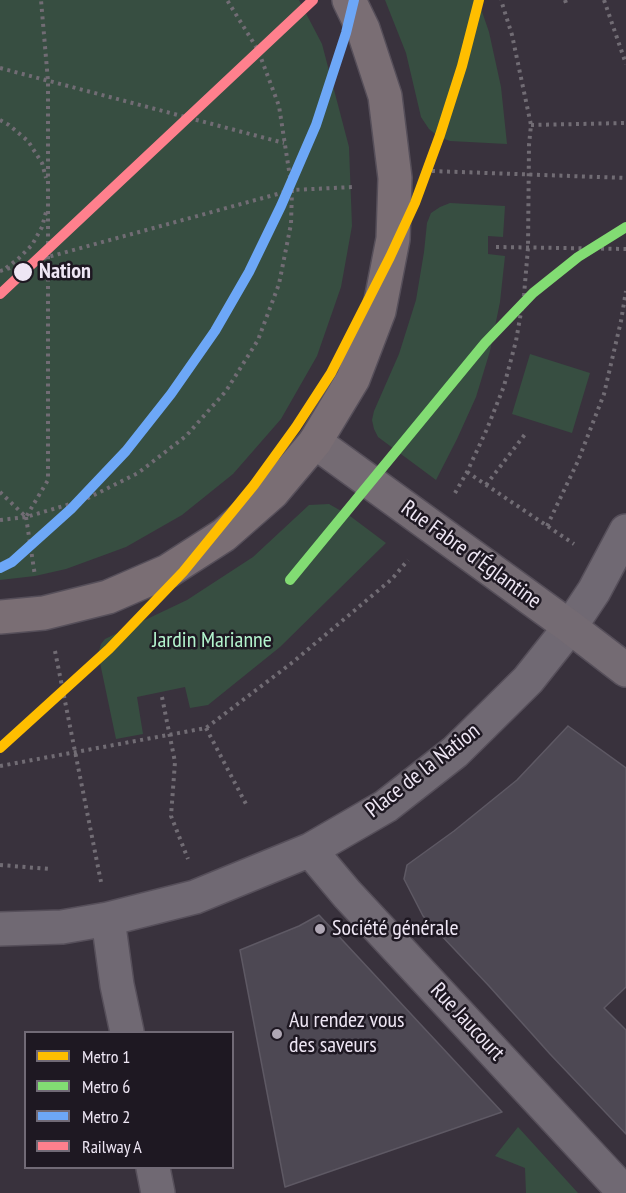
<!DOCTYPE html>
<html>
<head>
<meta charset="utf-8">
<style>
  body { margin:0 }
  #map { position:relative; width:626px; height:1193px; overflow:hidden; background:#39323d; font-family:"PT Sans Narrow",sans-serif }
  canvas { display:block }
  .legend { position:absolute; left:24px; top:1031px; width:210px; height:138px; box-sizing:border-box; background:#1e1822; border:2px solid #716a76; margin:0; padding:8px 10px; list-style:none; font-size:18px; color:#eee6f4 }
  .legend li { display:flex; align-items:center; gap:12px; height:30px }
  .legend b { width:30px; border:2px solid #716a76 }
</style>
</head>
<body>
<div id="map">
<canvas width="626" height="1193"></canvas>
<ul class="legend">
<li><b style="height:8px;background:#ffbe00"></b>Metro 1</li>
<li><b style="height:8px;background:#82dc73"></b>Metro 6</li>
<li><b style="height:8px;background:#6da7f7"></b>Metro 2</li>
<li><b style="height:8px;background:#ff808d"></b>Railway A</li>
</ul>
</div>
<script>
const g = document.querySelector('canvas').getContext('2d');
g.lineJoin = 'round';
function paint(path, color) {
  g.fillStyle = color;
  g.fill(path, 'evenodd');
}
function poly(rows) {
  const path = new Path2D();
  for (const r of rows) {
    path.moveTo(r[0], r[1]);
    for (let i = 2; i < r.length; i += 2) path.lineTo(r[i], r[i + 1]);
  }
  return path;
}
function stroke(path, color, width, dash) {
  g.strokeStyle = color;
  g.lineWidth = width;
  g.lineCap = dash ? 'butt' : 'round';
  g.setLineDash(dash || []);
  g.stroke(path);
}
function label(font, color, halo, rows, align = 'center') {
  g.font = font + ' "PT Sans Narrow",sans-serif';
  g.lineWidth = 5;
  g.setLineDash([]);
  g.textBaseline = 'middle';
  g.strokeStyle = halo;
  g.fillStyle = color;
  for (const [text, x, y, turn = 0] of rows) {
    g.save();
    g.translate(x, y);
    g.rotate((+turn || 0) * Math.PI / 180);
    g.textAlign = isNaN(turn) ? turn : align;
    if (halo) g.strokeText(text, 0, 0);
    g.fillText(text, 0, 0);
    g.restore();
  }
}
paint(poly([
  [0,0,299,0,322,44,349,147,352,226,341,287,317,356,281,419,233,474,182,515,126,547,66,569,35,576,0,580],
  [385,0,478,0,489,32,501,87,507,144,450,141,439,137,429,129,421,117,406,53],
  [450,203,505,206,503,237,488,236,488,254,505,256,500,302,490,351,476,397,457,439,436,480,378,437,374,429,372,420,374,411,399,354,416,300,424,252,427,223,431,213,440,207],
  [530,354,590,373,572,433,512,414],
  [329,504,350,516,386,543,280,647,208,705,190,708,185,687,137,697,143,734,116,739,99,658,99,651,101,644,105,639,187,600,253,557,309,505],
  [518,1127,578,1193,526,1193,525,1168,495,1156]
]), '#374e41');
const building = poly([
  [568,726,626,768,626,987,604,1008,626,1030,626,1134,550,1054,489,986,423,916,404,879,407,865,454,831,517,780,568,726],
  [319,915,502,1112,285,1187,240,950,299,926,319,915]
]);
paint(building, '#4d4853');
stroke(building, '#5e5964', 1.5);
const street = poly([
  [310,850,347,894,625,1193],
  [108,919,117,985,127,1032],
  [0,929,62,927,108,919,195,897,310,850,386,806,455,752,528,680,570,627,594,591,626,531],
  [153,1168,158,1193]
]);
const secondary = poly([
  [315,442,570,627,626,670]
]);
const primary = poly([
  [0,617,44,613,108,597,168,571,224,535,273,492,315,442,353,379,379,311,393,239,395,178,385,96,363,29,349,0]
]);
stroke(street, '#564f5a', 36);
stroke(secondary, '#564f5a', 36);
stroke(primary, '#564f5a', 36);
stroke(poly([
  [565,0,566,3],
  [604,0,626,64],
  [0,68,284,143],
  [0,120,9,125,28,141,42,163,46,178],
  [531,125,626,123],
  [432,171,626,178],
  [496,247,626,249],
  [6,268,18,259,32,245,42,227,46,212],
  [0,271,48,257,292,190,352,187],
  [467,472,574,544],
  [486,485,526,433],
  [0,492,26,517,48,480,48,81,41,0],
  [455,493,467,472,487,429,504,386,516,341,524,295,528,248,529,145,531,125,512,35,501,0],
  [26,517,35,576],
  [0,520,26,517,84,500,138,473,186,436,226,391,258,340,279,284,291,224,292,190,279,106,258,50,227,0],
  [547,526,578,461,604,394,621,321,626,291],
  [55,651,101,882],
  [162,697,175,762,171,816,188,859],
  [206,728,247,806],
  [0,766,206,728,293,662,392,579,408,560],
  [0,865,50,869]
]), '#716c74', 4, [3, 4.5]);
stroke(street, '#706973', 33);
stroke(secondary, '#746b73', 33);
stroke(primary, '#7a6e74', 33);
stroke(poly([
  [0,294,313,0]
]), '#ff808d', 10);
stroke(poly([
  [0,748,109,649,183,572,254,485,296,427,331,373,390,257,415,203,440,135,462,66,479,0]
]), '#ffbe00', 10);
stroke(poly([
  [290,580,485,343,533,293,578,257,626,227]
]), '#82dc73', 10);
stroke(poly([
  [0,568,12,562,71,509,126,451,171,394,215,331,249,272,281,206,316,125,346,33,354,0]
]), '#6da7f7', 10);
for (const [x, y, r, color] of [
  [23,272,10,"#eee6f4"],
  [320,929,6,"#afa7b4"],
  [277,1034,6,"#afa7b4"]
]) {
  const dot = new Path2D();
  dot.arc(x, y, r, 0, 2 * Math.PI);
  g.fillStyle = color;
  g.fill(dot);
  stroke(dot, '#1e1822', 2);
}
label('bold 22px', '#eee6f4', '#1e1822', [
  ["Nation",39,272]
], 'left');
label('22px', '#eee6f4', '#1e1822', [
  ["Rue Fabre d'Églantine",471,555,36],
  ["Place de la Nation",423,771,-38],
  ["Rue Jaucourt",467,1022,47]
]);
label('22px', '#b3f3cd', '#1e1822', [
  ["Jardin Marianne",212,641]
]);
label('22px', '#eee6f4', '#1e1822', [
  ["Société générale",332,929],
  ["Au rendez vous",289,1021],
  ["des saveurs",289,1046]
], 'left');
</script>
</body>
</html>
